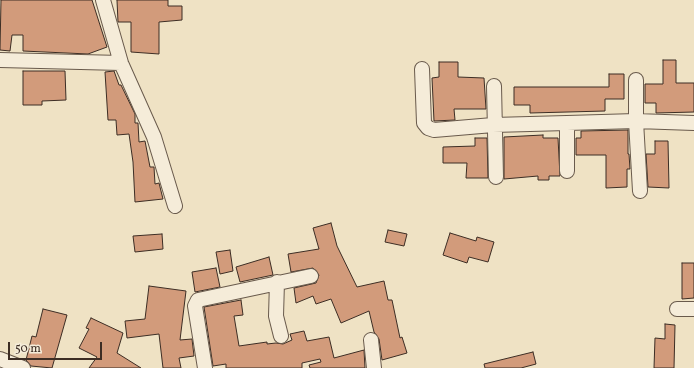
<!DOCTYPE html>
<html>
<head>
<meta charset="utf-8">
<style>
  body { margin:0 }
  #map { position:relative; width:694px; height:368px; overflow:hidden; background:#efe2c4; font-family:Vollkorn,serif }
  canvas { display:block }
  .scale { position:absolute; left:8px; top:342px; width:94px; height:18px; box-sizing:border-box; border:2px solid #3c2d24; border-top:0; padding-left:5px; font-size:12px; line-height:14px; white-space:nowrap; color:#3c2d24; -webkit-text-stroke:3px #f5ecd9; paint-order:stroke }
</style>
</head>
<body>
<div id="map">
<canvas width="694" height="368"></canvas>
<div class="scale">50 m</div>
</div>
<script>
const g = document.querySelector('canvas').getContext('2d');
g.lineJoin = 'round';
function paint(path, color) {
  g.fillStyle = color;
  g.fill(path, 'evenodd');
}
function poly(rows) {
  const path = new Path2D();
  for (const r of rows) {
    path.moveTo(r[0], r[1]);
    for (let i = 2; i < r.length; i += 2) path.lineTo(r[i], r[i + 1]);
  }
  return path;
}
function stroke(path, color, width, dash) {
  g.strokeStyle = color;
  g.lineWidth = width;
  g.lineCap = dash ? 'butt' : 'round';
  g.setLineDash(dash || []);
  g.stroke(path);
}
const building = poly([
  [1,0,92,0,107,47,88,54,23,51,23,35,12,35,10,51,0,50,1,0],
  [117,0,168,0,168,6,182,6,182,20,159,22,159,54,131,52,131,22,118,22,117,0],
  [663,60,676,60,676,83,694,83,694,112,656,113,656,103,645,103,645,84,663,84,663,60],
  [439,62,458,62,458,77,484,78,486,109,454,109,455,120,434,121,432,78,439,77,439,62],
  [23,71,65,71,66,100,42,101,42,105,23,105,23,71],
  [114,71,119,85,121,85,135,114,135,123,138,123,139,142,145,141,150,167,154,167,155,184,159,183,163,199,135,202,133,162,129,134,117,135,116,120,108,120,105,72,114,71],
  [609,74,624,74,624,99,605,99,605,111,530,113,530,105,514,105,514,87,609,87,609,74],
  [628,130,628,154,629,154,630,169,627,169,627,187,606,188,606,155,576,155,576,138,581,138,581,131,628,130],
  [543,135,543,138,558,138,560,176,549,176,549,180,538,180,538,176,504,179,504,137,543,135],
  [475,138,487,138,488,178,466,178,467,163,443,163,443,147,475,146,475,138],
  [655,141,668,141,669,188,648,187,646,154,655,154,655,141],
  [331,223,337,246,357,287,384,281,388,300,392,300,400,338,402,337,407,353,382,360,379,339,374,332,369,311,341,323,331,299,316,304,313,296,296,303,294,288,316,283,319,275,313,268,291,272,288,254,319,249,313,228,331,223],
  [388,230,407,234,404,246,385,242,388,230],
  [450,233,476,241,477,237,494,242,488,262,469,257,467,263,443,255,450,233],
  [162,234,163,249,135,252,133,236,162,234],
  [230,250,233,271,220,274,216,252,230,250],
  [269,257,273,275,240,282,236,267,269,257],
  [682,263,694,263,694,298,682,299,682,263],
  [216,268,220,287,195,292,192,272,216,268],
  [149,286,186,291,180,340,192,339,194,356,179,358,181,368,163,368,159,334,127,338,125,321,145,319,149,286],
  [241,300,243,315,234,316,239,346,267,342,267,344,276,343,283,344,292,340,290,334,304,331,307,341,329,337,334,358,364,350,365,368,310,368,309,365,321,362,320,359,302,363,302,368,226,368,226,364,213,366,204,307,241,300],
  [43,309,67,315,52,368,31,366,26,360,32,336,36,337,43,309],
  [91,318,123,333,117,353,141,368,89,368,97,357,79,348,89,329,86,328,91,318],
  [665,324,675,325,674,368,654,368,655,338,665,339,665,324],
  [533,352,536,364,521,368,485,368,484,364,533,352]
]);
paint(building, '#d29b7b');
stroke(building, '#3c2d24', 1);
const minor = poly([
  [103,0,121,63,154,137,175,206],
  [0,60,121,63],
  [422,69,424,123,428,128,434,130,493,125,567,123,636,121,694,123],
  [636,80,636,121,640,191],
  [494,86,496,177],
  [567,123,567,171],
  [277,282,276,316,281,336],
  [677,309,694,309],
  [371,340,374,368],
  [0,359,23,368],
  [205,368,195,306,198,300,311,276]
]);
stroke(minor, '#695a4c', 16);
stroke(minor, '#f5ecd9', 14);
</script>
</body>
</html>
